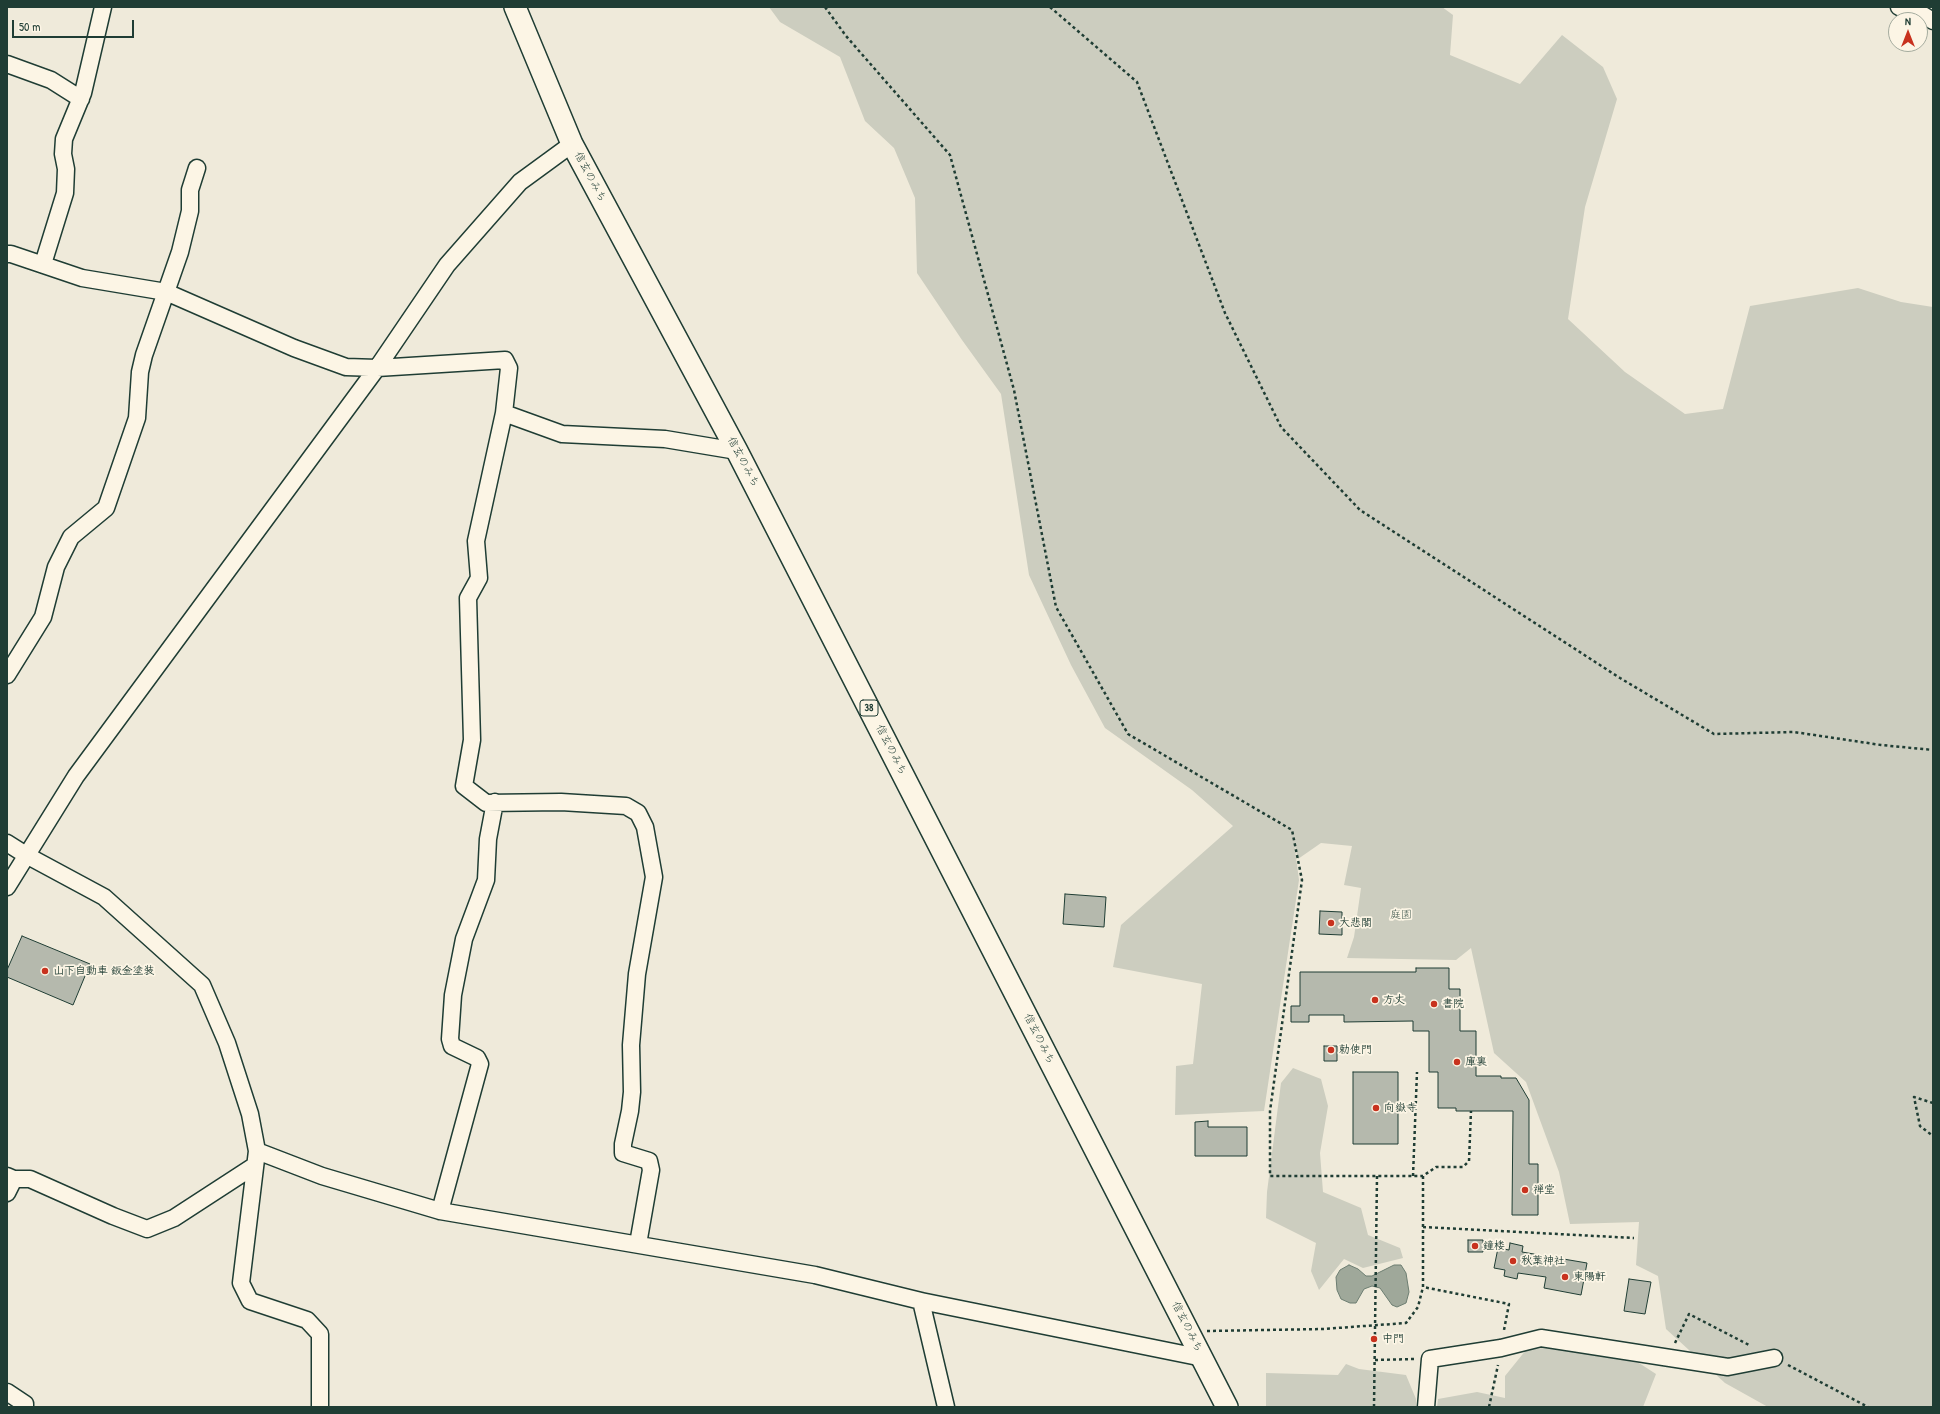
<!DOCTYPE html>
<html>
<head>
<meta charset="utf-8">
<style>
  body { margin:0 }
  #map { position:relative; width:1940px; height:1414px; overflow:hidden; background:#efeada; font-family:"Patrick Hand",sans-serif }
  canvas { display:block }
  .frame { position:absolute; inset:0; border:8px solid #1f3d34; pointer-events:none }
  .north { position:absolute; left:1888px; top:12px; width:40px; height:40px; box-sizing:border-box; background:#fcf5e5; border:1px solid #a4ab9e; border-radius:50%; rotate:0deg; font-size:11px; font-weight:700; line-height:16px; text-align:center; color:#1f3d34 }
  .north::after { content:''; display:block; margin:auto; width:14px; height:18px; background:#c8321e; clip-path:polygon(50% 0,100% 100%,50% 72%,0 100%) }
  .scale { position:absolute; left:12px; top:20px; width:122px; height:18px; box-sizing:border-box; border:2px solid #1f3d34; border-top:0; padding-left:5px; font-size:12px; line-height:14px; white-space:nowrap; color:#1f3d34; -webkit-text-stroke:3px #fcf5e5; paint-order:stroke }
</style>
</head>
<body>
<div id="map">
<canvas width="1940" height="1414"></canvas>
<div class="frame"></div>
<div class="north">N</div>
<div class="scale">50 m</div>
</div>
<script>
const g = document.querySelector('canvas').getContext('2d');
g.lineJoin = 'round';
function paint(path, color) {
  g.fillStyle = color;
  g.fill(path, 'evenodd');
}
function poly(rows) {
  const path = new Path2D();
  for (const r of rows) {
    path.moveTo(r[0], r[1]);
    for (let i = 2; i < r.length; i += 2) path.lineTo(r[i], r[i + 1]);
  }
  return path;
}
function stroke(path, color, width, dash) {
  g.strokeStyle = color;
  g.lineWidth = width;
  g.lineCap = dash ? 'butt' : 'round';
  g.setLineDash(dash || []);
  g.stroke(path);
}
function label(font, color, halo, rows, align = 'center') {
  g.font = font + ' "Patrick Hand","Klee One",sans-serif';
  g.lineWidth = 3.5;
  g.setLineDash([]);
  g.textBaseline = 'middle';
  g.strokeStyle = halo;
  g.fillStyle = color;
  for (const [text, x, y, turn = 0] of rows) {
    g.save();
    g.translate(x, y);
    g.rotate((+turn || 0) * Math.PI / 180);
    g.textAlign = isNaN(turn) ? turn : align;
    if (halo) g.strokeText(text, 0, 0);
    g.fillText(text, 0, 0);
    g.restore();
  }
}
paint(poly([
  [769,7,1442,7,1453,15,1450,55,1520,84,1562,35,1603,67,1617,99,1585,207,1568,319,1625,372,1685,414,1723,409,1750,306,1858,288,1901,302,1933,307,1933,1407,1768,1407,1725,1383,1666,1329,1658,1276,1636,1265,1639,1222,1570,1224,1559,1172,1526,1082,1494,1053,1471,948,1456,960,1347,958,1354,937,1361,888,1344,885,1352,846,1321,843,1298,859,1294,842,1299,880,1264,1111,1175,1115,1176,1066,1193,1064,1202,984,1113,967,1121,925,1233,826,1192,790,1105,728,1071,665,1029,575,1001,394,962,340,917,273,915,198,894,148,865,121,840,57,780,22],
  [1293,1068,1321,1079,1328,1106,1320,1153,1323,1192,1361,1208,1368,1235,1400,1248,1403,1258,1363,1268,1344,1259,1319,1290,1311,1271,1316,1243,1266,1218,1267,1192,1281,1083],
  [1553,1347,1639,1363,1656,1374,1643,1407,1437,1407,1438,1399,1477,1392,1505,1398,1505,1376,1526,1350],
  [1346,1364,1359,1369,1406,1375,1416,1399,1416,1407,1266,1407,1266,1373,1338,1375]
]), '#cccdbf');
const water = poly([
  [1349,1265,1358,1269,1366,1276,1372,1276,1394,1265,1401,1265,1406,1273,1409,1292,1406,1303,1397,1307,1392,1305,1380,1288,1372,1286,1364,1289,1356,1303,1350,1303,1341,1299,1337,1290,1336,1277,1340,1270,1349,1265]
]);
paint(water, '#9fa89a');
stroke(water, '#6c7d71', 1);
const building = poly([
  [1065,894,1106,897,1104,927,1063,924,1065,894],
  [1320,911,1342,912,1342,935,1319,934,1320,911],
  [22,936,90,964,73,1005,7,977,7,970,22,936],
  [1416,968,1449,968,1449,989,1460,989,1460,1031,1476,1031,1476,1076,1501,1076,1501,1078,1516,1078,1529,1100,1529,1164,1538,1164,1538,1215,1512,1215,1513,1111,1456,1111,1456,1108,1438,1108,1438,1072,1429,1072,1429,1031,1413,1031,1413,1021,1344,1022,1344,1015,1309,1015,1309,1022,1291,1022,1291,1006,1300,1006,1300,972,1416,972,1416,968],
  [1324,1046,1337,1046,1337,1061,1324,1061,1324,1046],
  [1353,1072,1398,1072,1398,1144,1353,1144,1353,1072],
  [1208,1121,1208,1127,1247,1127,1247,1156,1195,1156,1195,1122,1208,1121],
  [1468,1240,1483,1240,1483,1252,1468,1252,1468,1240],
  [1510,1243,1523,1246,1522,1252,1587,1263,1581,1295,1544,1288,1546,1277,1518,1273,1517,1279,1504,1276,1505,1270,1494,1268,1498,1248,1509,1250,1510,1243],
  [1629,1279,1651,1282,1645,1314,1624,1311,1629,1279]
]);
paint(building, '#b5b9ad');
stroke(building, '#1f3d34', 1);
const minor = poly([
  [1899,7,1920,13,1933,21],
  [7,64,51,80,81,99],
  [7,254,11,254,82,278,166,292,294,348,346,367,377,368,505,360,509,368,504,413,476,541,479,578,468,598,472,740,464,786,486,803,561,802,626,806,638,813,645,827,654,877,637,974,631,1045,632,1092,630,1111,623,1144,623,1153,649,1161,651,1170,638,1244],
  [43,264,65,193,66,169,63,154,64,139,83,93,103,7],
  [504,413,562,434,665,439,737,451],
  [7,675,43,617,56,567,71,537,106,508,137,418,140,372,144,355,180,252,190,211,190,190,197,168],
  [7,843,26,855,104,897,202,985,227,1043,250,1114,257,1151,241,1283,250,1301,307,1320,320,1334,320,1407],
  [7,887,76,776,377,368,447,265,520,182,572,144],
  [257,1151,322,1176,440,1211,815,1275,921,1301,1203,1358],
  [7,1176,14,1179,30,1179,113,1216,147,1229,174,1218,254,1166],
  [7,1193,14,1179],
  [440,1211,480,1064,477,1058,452,1046,450,1039,453,995,464,939,486,880,488,839,495,802],
  [921,1301,946,1407],
  [7,1392,25,1404,25,1407],
  [1426,1407,1430,1359,1501,1348,1541,1338,1728,1367,1774,1358]
]);
const major = poly([
  [515,7,572,144,737,451,1227,1407]
]);
stroke(minor, '#1f3d34', 19);
stroke(major, '#1f3d34', 24);
stroke(poly([
  [825,7,846,36,950,155,1014,390,1056,607,1128,734,1292,830,1302,880,1270,1111,1270,1176,1423,1176,1436,1167,1463,1167,1469,1161,1471,1111],
  [1050,7,1137,82,1225,313,1281,427,1360,510,1620,678,1714,734,1794,732,1881,745,1933,750],
  [1933,1103,1914,1097,1920,1126,1933,1136],
  [1413,1176,1417,1072],
  [1423,1176,1423,1287,1509,1304,1504,1330],
  [1423,1227,1634,1238],
  [1207,1331,1323,1329,1406,1323,1418,1307,1423,1287],
  [1675,1343,1689,1314,1751,1346],
  [1375,1360,1415,1359],
  [1788,1365,1868,1407],
  [1374,1407,1377,1176],
  [1489,1407,1498,1365]
]), '#1f3d34', 2.5, [3, 3]);
stroke(minor, '#fcf5e5', 16);
stroke(major, '#fcf5e5', 21);
for (const [x, y, r, color] of [
  [1331,923,4,"#c8321e"],
  [45,971,4,"#c8321e"],
  [1375,1000,4,"#c8321e"],
  [1434,1004,4,"#c8321e"],
  [1331,1050,4,"#c8321e"],
  [1457,1062,4,"#c8321e"],
  [1376,1108,4,"#c8321e"],
  [1525,1190,4,"#c8321e"],
  [1475,1246,4,"#c8321e"],
  [1513,1261,4,"#c8321e"],
  [1565,1277,4,"#c8321e"],
  [1374,1339,4,"#c8321e"]
]) {
  const dot = new Path2D();
  dot.arc(x, y, r, 0, 2 * Math.PI);
  g.fillStyle = color;
  g.fill(dot);
  stroke(dot, '#fcf5e5', 1.5);
}
for (const [x, y, w] of [
  [869,708,18]
]) {
  const box = new Path2D();
  box.roundRect(x - w / 2, y - 8, w, 16, 3);
  g.fillStyle = '#fcf5e5';
  g.fill(box);
  stroke(box, '#1f3d34', 1);
}
label('bold 10px', '#1f3d34', null, [
  ["38",869,708]
]);
label('11px', '#1f3d34', '#fcf5e5', [
  ["信玄のみち",590,177,62],
  ["信玄のみち",743,462,62],
  ["信玄のみち",891,750,63],
  ["信玄のみち",1039,1039,63],
  ["信玄のみち",1187,1327,63]
]);
label('11px', '#425a50', '#fcf5e5', [
  ["庭園",1401,915]
]);
label('bold 11px', '#1f3d34', '#fcf5e5', [
  ["大悲閣",1339,923],
  ["山下自動車 鈑金塗装",53,971],
  ["方丈",1383,1000],
  ["書院",1442,1004],
  ["勅使門",1339,1050],
  ["庫裏",1465,1062],
  ["向嶽寺",1384,1108],
  ["禅堂",1533,1190],
  ["鐘楼",1483,1246],
  ["秋葉神社",1521,1261],
  ["東陽軒",1573,1277],
  ["中門",1382,1339]
], 'left');
</script>
</body>
</html>
